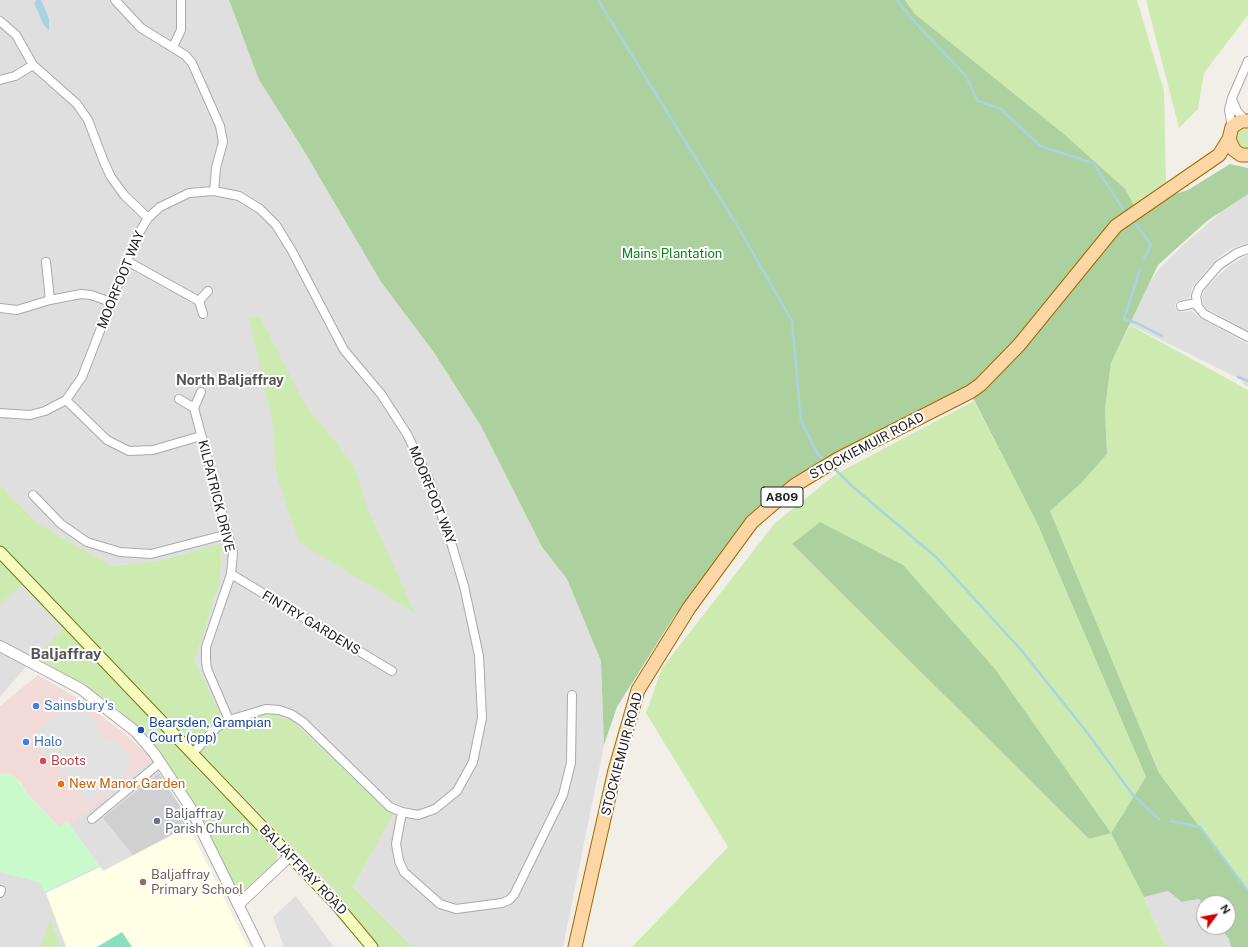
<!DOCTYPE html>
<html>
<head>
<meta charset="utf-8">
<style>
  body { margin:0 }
  #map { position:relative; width:1248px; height:947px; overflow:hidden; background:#f2efe9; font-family:"Public Sans",sans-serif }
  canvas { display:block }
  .north { position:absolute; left:1196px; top:895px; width:40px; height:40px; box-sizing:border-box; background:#fff; border:1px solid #a7a7a7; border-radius:50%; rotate:58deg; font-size:11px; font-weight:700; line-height:16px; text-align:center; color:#222 }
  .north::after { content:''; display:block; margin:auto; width:14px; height:18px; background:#d40000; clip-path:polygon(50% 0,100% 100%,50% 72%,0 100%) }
</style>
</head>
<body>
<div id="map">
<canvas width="1248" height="947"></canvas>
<div class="north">N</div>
</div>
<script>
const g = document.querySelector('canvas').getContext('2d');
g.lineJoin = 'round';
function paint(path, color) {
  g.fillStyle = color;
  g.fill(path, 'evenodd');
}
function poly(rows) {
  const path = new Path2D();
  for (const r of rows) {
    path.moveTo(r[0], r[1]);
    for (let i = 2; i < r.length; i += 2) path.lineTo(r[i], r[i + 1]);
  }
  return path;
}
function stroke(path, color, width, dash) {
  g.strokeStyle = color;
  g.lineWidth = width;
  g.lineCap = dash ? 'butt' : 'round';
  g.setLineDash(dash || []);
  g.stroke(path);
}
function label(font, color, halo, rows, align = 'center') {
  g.font = font + ' "Public Sans",sans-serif';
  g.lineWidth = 4;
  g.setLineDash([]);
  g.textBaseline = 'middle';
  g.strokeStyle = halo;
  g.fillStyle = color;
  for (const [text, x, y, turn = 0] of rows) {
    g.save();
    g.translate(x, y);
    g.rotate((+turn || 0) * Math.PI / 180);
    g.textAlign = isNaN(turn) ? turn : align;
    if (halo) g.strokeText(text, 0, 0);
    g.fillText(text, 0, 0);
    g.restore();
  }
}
paint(poly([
  [0,0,229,0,259,80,301,146,381,282,433,351,481,426,542,547,567,579,601,661,604,745,563,947,413,947,353,887,392,814,291,720,251,718,251,721,227,729,195,661,220,581,222,544,159,561,112,566,37,523,0,484],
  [1248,194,1248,243,1230,249,1219,257,1192,287,1190,297,1176,302,1175,307,1181,312,1192,311,1200,318,1248,344,1248,386,1245,386,1242,380,1125,322,1134,303,1159,269,1183,245,1226,208],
  [1248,255,1248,331,1206,308,1204,305,1202,297,1205,289,1217,277,1229,266],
  [22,585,64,628,34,657,0,697,0,605],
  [152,759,159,773,181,808,248,947,0,947,0,872,39,882,99,866,70,825],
  [1168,891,1182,902,1200,899,1204,905,1204,927,1220,927,1229,939,1231,947,1166,947,1144,897],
  [296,896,334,947,284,947,273,917]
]), '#e0dfdf');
paint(poly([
  [38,675,79,699,124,733,152,759,70,825,67,821,60,828,25,791,21,782,6,773,0,775,0,706]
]), '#f2dad9');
paint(poly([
  [189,826,248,947,66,947,46,893,100,867,103,871]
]), '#ffffe5');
paint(poly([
  [159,773,181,808,189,826,133,855,103,818]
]), '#d0d0d0');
paint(poly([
  [905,0,1137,0,1164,91,1166,183,1135,207,988,74,915,14],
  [1146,0,1248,0,1248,15,1204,73,1198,109,1179,128],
  [1243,129,1248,129,1248,148,1239,146,1236,141,1238,132],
  [260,317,304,403,354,465,368,509,415,613,299,542,277,477,272,419,249,318],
  [1130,325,1248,390,1248,891,1159,773,1050,511,1107,454,1105,409,1111,363],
  [974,401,1037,523,1146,777,1111,833,1144,897,1166,947,632,947,728,847,646,713,662,668,775,523,836,474],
  [792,544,1111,833,1110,833,1089,839],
  [0,484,37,523,112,566,159,561,222,543,220,581,195,661,227,728,251,721,251,718,266,714,276,715,291,720,393,814,353,887,413,947,379,947,337,893,206,758,196,768,276,849,278,862,249,890,235,887,201,816,161,754,137,727,112,704,83,684,34,657,64,628,22,585,0,605],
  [50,919,61,947,41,947]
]), '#cdebb0');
paint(poly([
  [229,0,905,0,915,14,1065,135,1125,189,1135,207,1188,190,1230,164,1248,168,1248,194,1207,221,1158,265,1111,363,1105,409,1107,454,1080,484,1050,511,1159,773,1248,891,1248,947,1231,947,1229,939,1220,927,1228,927,1228,903,1204,903,1204,905,1199,899,1182,902,1168,891,1144,897,1111,833,1089,839,792,544,820,522,903,565,995,669,1111,833,1146,777,1037,523,968,388,793,477,762,507,673,618,617,707,604,745,601,661,567,579,542,547,481,426,433,351,381,282,301,146,259,80]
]), '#add19e');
paint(poly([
  [6,773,15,776,25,791,59,827,67,821,99,866,45,892,39,882,0,872,0,775]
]), '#c8facc');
paint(poly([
  [122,932,132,947,97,947]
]), '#88e0be');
paint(poly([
  [68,703,73,708,78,703,98,724,94,728,106,741,111,737,131,758,126,763,131,768,101,796,98,793,89,802,34,744,38,740,34,735]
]), '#e2e2e2');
paint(poly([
  [37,0,41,0,43,4,49,19,49,31,43,24,34,3]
]), '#aad3df');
stroke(poly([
  [598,0,738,227,792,321,801,421,818,455,823,459],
  [897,0,911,18,966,76,978,101,1001,109,1040,146,1093,163,1125,212],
  [1135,223,1151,245,1144,259],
  [1140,269,1124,319,1137,323,1162,336],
  [1238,377,1248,381],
  [834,468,852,486,937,558,980,605,1022,651,1086,731,1132,794,1159,819],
  [1171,821,1200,827,1248,891]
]), '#aad3df', 2.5);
const minor = poly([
  [115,0,141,28,185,55,192,63,220,126,223,142,216,168,214,191],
  [0,21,16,35,33,65,15,76,0,80],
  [173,47,181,30,181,0],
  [33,65,77,104,88,120,104,162,111,177,124,195,148,218],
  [1232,99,1237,111,1246,121],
  [1232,127,1229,110,1232,98,1248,61],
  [1248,249,1237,253,1219,265,1199,288,1196,296,1198,307,1204,314,1248,337],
  [127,261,199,301,203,314],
  [46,262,50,300],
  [199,301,208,291],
  [1181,306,1196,303],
  [0,308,17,310,50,300,81,294,91,295,111,302],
  [201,392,194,408,233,553,231,574,206,647,206,661,207,669,229,720],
  [179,399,194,408],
  [66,400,107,440,129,451,153,450,201,436],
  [0,413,30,415,45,411,66,400,82,377,136,238,148,218,160,207,189,193,214,191,239,196,260,209,276,225,292,251,344,350,381,394,407,434,429,480,450,539,464,586,479,656,482,718,473,762,457,791,435,809,418,815,402,812,390,807,303,722,291,714,279,710,266,709,229,720,217,727,192,754],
  [33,495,61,524,87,542,120,552,151,554,228,534],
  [231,574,392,671],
  [402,812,396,844,399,861,404,872,440,904,456,909,502,903,509,900,514,895,563,795,571,763,572,695],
  [92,819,161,762],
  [0,893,1,890]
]);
const tertiary = poly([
  [0,646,81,689,135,731,154,753,190,807,259,947],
  [238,905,290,856]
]);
const secondary = poly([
  [0,552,336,904,372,947]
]);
const primary = poly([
  [1248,121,1241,121,1232,127,1229,139,1234,150,1241,155,1248,155],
  [575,947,615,770,638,690,689,608,752,522,795,485,838,459,970,392,980,385,1019,345,1116,226,1219,155,1229,139]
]);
stroke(minor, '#a9a9a9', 10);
stroke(tertiary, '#a9a9a9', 12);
stroke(secondary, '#707d05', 13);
stroke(primary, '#a06b00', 15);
stroke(minor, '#fff', 8);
stroke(tertiary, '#fff', 10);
stroke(secondary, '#f7fabf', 11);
stroke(primary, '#fcd6a4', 13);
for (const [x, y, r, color] of [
  [36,706,4,"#3f7fe0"],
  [141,730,4,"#1a4fb4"],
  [26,742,4,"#3f7fe0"],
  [43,761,4,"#e0444e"],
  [61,784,4,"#e8710a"],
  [157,821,4,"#6b7280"],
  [143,882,4,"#8d6e63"]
]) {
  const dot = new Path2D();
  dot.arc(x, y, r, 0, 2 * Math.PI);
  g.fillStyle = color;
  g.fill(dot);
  stroke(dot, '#fff', 1.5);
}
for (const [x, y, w] of [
  [782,497,42]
]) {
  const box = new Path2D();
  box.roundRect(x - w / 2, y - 10, w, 20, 3);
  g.fillStyle = '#fff';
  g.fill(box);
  stroke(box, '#222', 1);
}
label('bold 12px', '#222', null, [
  ["A809",782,497]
]);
label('13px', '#0c8416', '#fff', [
  ["Mains Plantation",672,254]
]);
label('13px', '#222', '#fff', [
  ["MOORFOOT WAY",121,280,-68],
  ["STOCKIEMUIR ROAD",867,446,-28],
  ["MOORFOOT WAY",432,495,68],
  ["KILPATRICK DRIVE",216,496,76],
  ["FINTRY GARDENS",311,623,31],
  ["STOCKIEMUIR ROAD",622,754,-75],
  ["BALJAFFRAY ROAD",303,870,46]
]);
label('13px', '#366cbe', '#fff', [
  ["Sainsbury's",44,706],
  ["Halo",34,742]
], 'left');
label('13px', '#164399', '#fff', [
  ["Bearsden, Grampian",149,723],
  ["Court (opp)",149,738]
], 'left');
label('13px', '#be3a42', '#fff', [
  ["Boots",51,761]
], 'left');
label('13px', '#c56008', '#fff', [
  ["New Manor Garden",69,784]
], 'left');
label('13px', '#5b616d', '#fff', [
  ["Baljaffray",165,814],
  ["Parish Church",165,829]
], 'left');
label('13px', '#785e54', '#fff', [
  ["Baljaffray",151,875],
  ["Primary School",151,890]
], 'left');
label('bold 14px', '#555', '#fff', [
  ["North Baljaffray",230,381]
]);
label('bold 15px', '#555', '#fff', [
  ["Baljaffray",66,654]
]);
</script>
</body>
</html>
